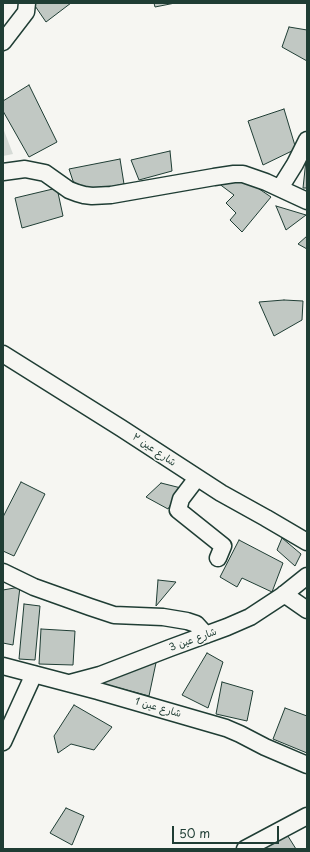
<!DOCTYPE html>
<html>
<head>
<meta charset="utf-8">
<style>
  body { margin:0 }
  #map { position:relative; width:310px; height:852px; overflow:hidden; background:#f6f6f2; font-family:"Playpen Sans",sans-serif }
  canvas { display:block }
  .frame { position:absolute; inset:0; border:4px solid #1f3d34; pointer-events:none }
  .scale { position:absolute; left:172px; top:826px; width:107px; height:18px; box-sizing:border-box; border:2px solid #1f3d34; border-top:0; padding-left:5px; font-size:12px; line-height:14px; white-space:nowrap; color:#1f3d34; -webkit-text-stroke:3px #f6f6f2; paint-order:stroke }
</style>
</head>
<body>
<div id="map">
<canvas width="310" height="852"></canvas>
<div class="frame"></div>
<div class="scale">50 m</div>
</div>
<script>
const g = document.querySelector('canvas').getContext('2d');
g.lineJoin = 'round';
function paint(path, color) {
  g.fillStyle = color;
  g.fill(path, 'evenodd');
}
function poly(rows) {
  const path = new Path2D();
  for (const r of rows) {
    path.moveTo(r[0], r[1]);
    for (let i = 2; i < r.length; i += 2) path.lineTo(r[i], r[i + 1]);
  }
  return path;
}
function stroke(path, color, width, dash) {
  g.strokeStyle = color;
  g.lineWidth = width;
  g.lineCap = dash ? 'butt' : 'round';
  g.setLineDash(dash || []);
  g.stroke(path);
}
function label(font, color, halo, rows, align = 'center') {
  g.font = font + ' "Playpen Sans","Playpen Sans Arabic",sans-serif';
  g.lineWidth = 3;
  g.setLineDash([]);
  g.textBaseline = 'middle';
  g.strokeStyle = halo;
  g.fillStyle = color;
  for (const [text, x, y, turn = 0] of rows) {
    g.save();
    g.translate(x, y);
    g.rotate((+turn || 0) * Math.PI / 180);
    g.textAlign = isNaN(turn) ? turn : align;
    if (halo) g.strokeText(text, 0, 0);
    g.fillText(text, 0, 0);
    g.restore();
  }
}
paint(poly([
  [3,128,13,154,3,156]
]), '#d6dbd6');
const building = poly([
  [33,3,71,3,46,22,33,3],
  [154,3,175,3,155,7,154,3],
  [289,27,307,30,307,61,282,47,289,27],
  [29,85,57,142,29,157,3,111,3,101,29,85],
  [284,109,296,149,263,165,248,121,284,109],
  [170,151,172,171,139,180,131,160,170,151],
  [307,151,307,188,303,188,307,151],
  [120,159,124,184,86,192,73,181,69,169,120,159],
  [246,180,271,197,242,232,230,220,236,213,226,203,234,195,218,183,246,180],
  [57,188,63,216,22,228,15,198,57,188],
  [276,206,306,215,286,230,276,206],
  [307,236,307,249,298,244,307,236],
  [284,300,303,301,302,320,274,336,259,302,284,300],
  [21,482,45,494,14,556,3,551,3,517,21,482],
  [161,483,181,488,168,509,146,497,161,483],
  [282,538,301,554,295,566,277,550,282,538],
  [239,540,283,563,272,592,242,578,237,587,220,577,239,540],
  [158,580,176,582,156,606,158,580],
  [20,587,13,645,3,643,3,590,20,587],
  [24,604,40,606,35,660,19,659,24,604],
  [41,629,75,631,73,665,39,664,41,629],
  [207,653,223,662,208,708,182,695,207,653],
  [157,658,149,696,104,684,106,677,157,658],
  [222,682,253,691,247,721,216,714,222,682],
  [74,705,112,727,94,750,71,744,58,753,54,736,74,705],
  [285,708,307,716,307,753,273,739,285,708],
  [66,808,84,816,72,845,50,833,66,808],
  [286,833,296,849,257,849,286,833]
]);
paint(building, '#c1c8c3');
stroke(building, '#1f3d34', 1);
const minor = poly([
  [3,42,26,12,27,3],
  [3,172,25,169,45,173,69,190,77,193,84,195,92,196,111,195,214,177,234,174,243,174,266,182,307,201],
  [280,188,295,164,307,140],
  [3,354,121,428,221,493,266,518,307,542],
  [197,478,181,499,178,510,223,546,218,558],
  [3,572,34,587,90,607,114,615,163,617,187,621,196,624,206,635],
  [284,594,307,610],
  [3,666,98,691,226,728,240,734,265,747,307,765],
  [70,683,100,675,170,648,227,627,250,617,282,596,307,576],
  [3,742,34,674],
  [245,849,307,816]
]);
stroke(minor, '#1f3d34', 19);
stroke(minor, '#f6f6f2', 16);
label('10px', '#1f3d34', '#f6f6f2', [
  ["شارع عين ٣",154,450,34],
  ["شارع عين 3",193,640,-20],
  ["شارع عين 1",158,708,16]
]);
</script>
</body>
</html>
